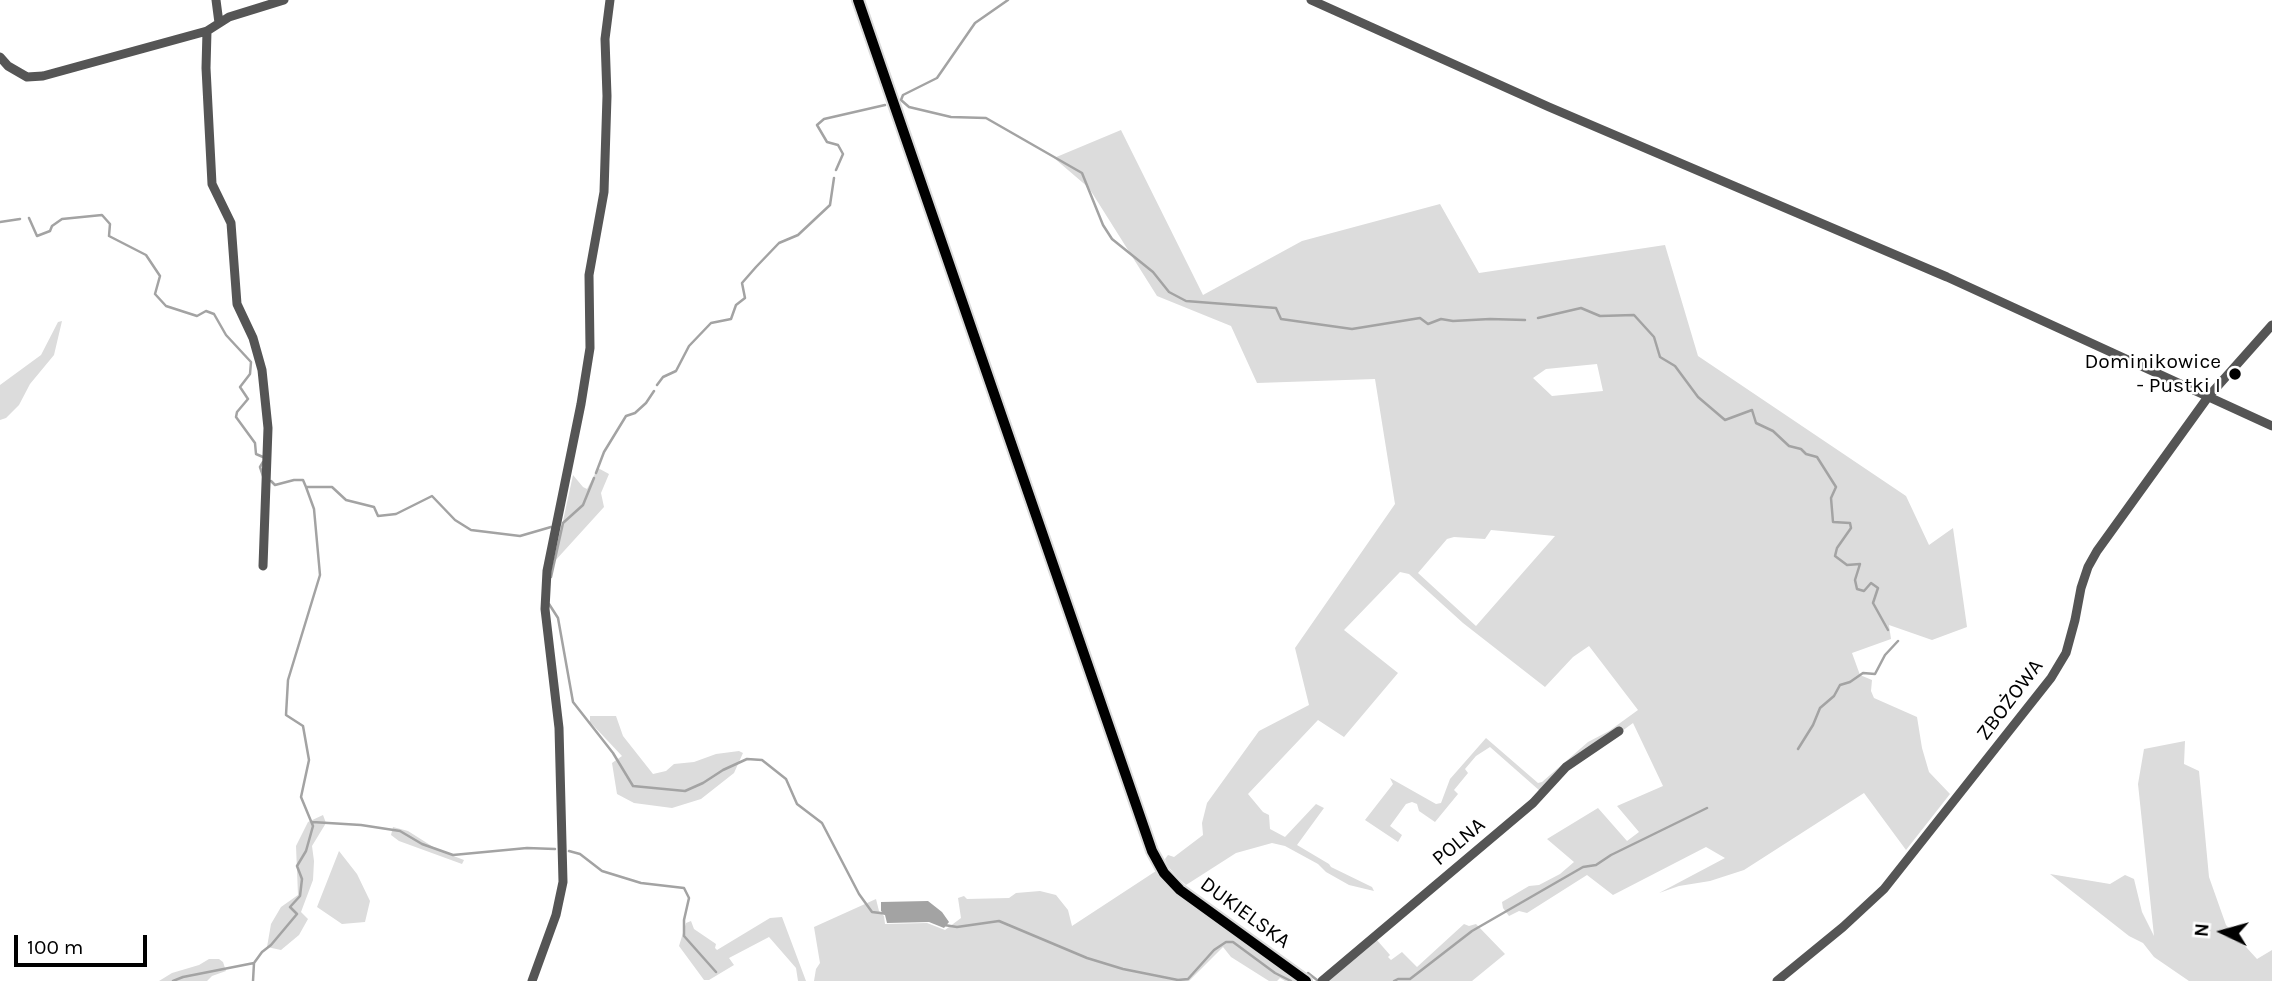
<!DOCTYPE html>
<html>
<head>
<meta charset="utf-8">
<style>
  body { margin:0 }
  #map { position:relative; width:2272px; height:981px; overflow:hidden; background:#fff; font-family:Karla,sans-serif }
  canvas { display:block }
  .north { position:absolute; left:2188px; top:897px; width:70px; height:70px; -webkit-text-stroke:5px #fff; paint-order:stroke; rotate:275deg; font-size:19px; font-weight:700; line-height:28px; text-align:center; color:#000 }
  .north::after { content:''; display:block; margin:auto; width:24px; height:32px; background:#000; clip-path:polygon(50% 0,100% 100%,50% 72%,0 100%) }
  .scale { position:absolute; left:14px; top:935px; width:133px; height:32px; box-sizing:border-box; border:4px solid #000; border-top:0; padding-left:9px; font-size:21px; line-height:24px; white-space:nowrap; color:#000; -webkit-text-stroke:5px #fff; paint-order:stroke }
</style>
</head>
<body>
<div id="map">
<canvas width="2272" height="981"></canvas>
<div class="north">N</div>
<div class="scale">100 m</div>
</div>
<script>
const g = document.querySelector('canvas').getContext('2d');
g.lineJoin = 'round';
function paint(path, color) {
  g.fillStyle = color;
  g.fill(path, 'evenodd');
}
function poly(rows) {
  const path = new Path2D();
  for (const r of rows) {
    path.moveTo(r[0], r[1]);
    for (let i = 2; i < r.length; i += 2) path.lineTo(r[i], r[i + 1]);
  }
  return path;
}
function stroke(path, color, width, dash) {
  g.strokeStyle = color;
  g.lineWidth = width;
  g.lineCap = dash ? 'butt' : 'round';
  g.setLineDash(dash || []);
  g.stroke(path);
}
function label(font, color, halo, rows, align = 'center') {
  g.font = font + ' Karla,sans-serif';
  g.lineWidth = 5;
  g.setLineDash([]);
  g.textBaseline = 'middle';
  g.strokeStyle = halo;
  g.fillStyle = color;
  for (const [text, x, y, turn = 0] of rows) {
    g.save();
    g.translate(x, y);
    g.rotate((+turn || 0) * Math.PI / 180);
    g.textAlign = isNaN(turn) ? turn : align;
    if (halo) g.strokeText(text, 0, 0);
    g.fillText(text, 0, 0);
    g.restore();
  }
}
paint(poly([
  [1121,130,1203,295,1302,241,1440,204,1479,273,1665,245,1698,356,1906,496,1929,545,1953,528,1967,627,1932,640,1889,625,1891,639,1852,653,1860,675,1872,680,1871,691,1874,698,1917,717,1922,748,1929,772,1950,794,1906,850,1864,793,1744,870,1710,881,1679,886,1659,893,1725,858,1706,847,1613,895,1587,875,1527,913,1519,911,1509,916,1503,908,1502,902,1529,886,1539,885,1560,874,1574,862,1547,839,1598,808,1627,841,1639,832,1617,806,1663,786,1633,723,1540,791,1490,747,1476,756,1465,769,1468,773,1454,790,1458,794,1435,822,1419,811,1417,804,1412,802,1406,804,1390,826,1402,835,1398,842,1365,820,1393,784,1390,778,1436,804,1441,803,1450,779,1486,738,1538,783,1542,782,1588,742,1609,731,1638,710,1589,646,1573,657,1545,687,1463,623,1409,574,1400,572,1344,630,1398,673,1344,737,1318,720,1248,794,1263,812,1269,815,1270,829,1285,837,1316,804,1324,808,1297,845,1329,864,1331,867,1372,887,1374,891,1349,885,1326,872,1318,864,1285,846,1272,843,1236,853,1186,885,1177,877,1167,865,1165,859,1168,855,1174,857,1203,835,1202,823,1207,803,1259,731,1309,705,1295,648,1395,504,1375,379,1257,383,1231,326,1157,296,1089,188,1054,158],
  [1597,364,1603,391,1552,396,1533,378,1546,369],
  [1491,530,1555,536,1476,626,1418,573,1447,539,1454,537,1485,539],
  [62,321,54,355,30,384,19,405,6,418,0,420,0,385,41,355,58,322],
  [598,468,609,474,601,493,604,507,554,562,573,475,583,487,587,489],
  [590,716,616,716,623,736,653,774,666,771,674,764,694,762,716,754,739,751,743,753,734,773,701,799,672,808,634,803,617,794,612,763,622,756,590,722],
  [2185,741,2184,764,2199,771,2209,877,2226,925,2257,959,2272,950,2272,981,2189,981,2154,957,2143,943,2129,936,2050,874,2110,884,2125,875,2134,879,2142,912,2154,936,2138,784,2144,749],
  [323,815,326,823,312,846,314,861,313,880,301,912,308,919,299,935,281,950,267,947,271,924,281,907,298,895,296,846,308,822],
  [393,827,408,831,438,850,464,860,462,864,399,841,391,835],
  [339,851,357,874,370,901,365,922,342,924,317,907],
  [1156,871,1166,885,1190,905,1296,981,1285,981,1280,978,1277,981,1269,981,1231,957,1223,947,1189,981,814,981,816,969,820,963,814,927,876,899,879,911,884,916,885,924,927,923,945,930,961,918,958,898,964,896,967,899,1009,898,1016,893,1040,891,1056,895,1068,910,1072,926],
  [782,917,806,981,798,981,796,968,769,937,729,958,734,965,709,980,704,980,679,946,686,923,691,921,694,929,716,944,715,948,717,950,770,918],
  [1464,924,1469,926,1476,924,1505,954,1472,981,1326,981,1376,939,1390,955,1388,957,1391,960,1402,952,1417,967],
  [209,959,219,959,223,962,226,971,212,976,207,981,159,981,172,973,199,965]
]), '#dcdcdc');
paint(poly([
  [928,901,942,912,949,922,944,928,929,922,887,923,885,915,881,911,881,902]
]), '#a3a3a3');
stroke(poly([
  [1008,0,975,23,937,78,903,95,901,100,909,107,951,117,986,118,1082,173,1103,225,1112,239,1153,272,1169,292,1186,301,1276,308,1281,319,1352,329,1420,318,1428,324,1441,319,1453,321,1490,319,1525,320],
  [836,170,843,154,838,145,827,142,817,125,824,119,885,105],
  [29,218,37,236,50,231,52,226,62,219,102,215,110,224,109,236,146,255,160,276,155,294,166,306,197,316,206,311,214,314,226,335,251,362,250,374,240,387,248,399,237,412,236,417,255,443,256,454,263,457],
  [0,222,20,219],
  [1538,318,1581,308,1600,316,1634,315,1654,337,1660,357,1675,366,1698,397,1725,420,1752,410,1756,423,1773,431,1789,446,1801,449,1806,454,1817,457,1836,487,1831,498,1833,522,1850,523,1851,528,1837,548,1835,556,1847,565,1860,564,1855,580,1857,589,1864,591,1871,583,1878,588,1873,603,1888,630],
  [657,385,663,377,676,371,689,346,711,323,731,319,736,305,745,298,742,283,756,267,779,243,798,235,830,205,834,178],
  [263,462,260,467,263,476],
  [596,473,604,452,626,416,635,413,646,403,654,391],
  [271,481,275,485,294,480,303,480,306,487,332,487,346,500,374,507,378,516,396,514,432,496,455,520,471,530,520,536,551,527],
  [551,577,563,523,583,505,594,478],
  [549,604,558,618,573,702,613,753,633,786,685,791,703,783,723,770,747,759,762,760,786,779,797,804,822,823,859,894,872,912,888,914],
  [1798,749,1813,725,1820,708,1834,696,1840,685,1850,682,1863,673,1875,674,1885,655,1898,641],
  [312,822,361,825,400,831,422,844,453,855,527,848,555,849],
  [569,851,580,854,602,871,641,883,684,888,689,898,684,920,684,936,716,972],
  [944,925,957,927,999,921,1087,958,1123,969,1178,980,1188,979,1214,950,1226,942,1233,942,1275,973,1291,981],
  [1308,973,1317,980],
  [173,981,183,977,254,963],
  [253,981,254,963,262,952,271,945,297,914,290,907,300,896,302,879,297,866,306,851,313,826,301,797,309,760,303,726,286,715,288,680,320,575,314,509,306,487],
  [1394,981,1398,979,1410,979,1472,931,1583,867,1596,865,1611,855,1707,808]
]), '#a3a3a3', 2.5);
const major = poly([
  [858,0,1152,851,1164,873,1180,890,1306,981]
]);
stroke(major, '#dbdbdb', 14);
stroke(poly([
  [216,0,219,23],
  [1311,0,1549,107,1947,277,2272,426],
  [207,31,206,68,212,184,231,223,237,304,253,338,262,370,268,428,263,566],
  [0,57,8,66,27,77,43,76,207,31,229,17,284,0],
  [532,981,556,915,563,882,559,728,545,609,547,571,581,404,590,348,589,275,604,192,607,96,605,39,610,0],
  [1322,981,1533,803,1566,767,1619,731],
  [1777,981,1843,927,1884,889,2051,678,2066,653,2075,620,2081,588,2088,567,2097,551,2208,397,2272,325]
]), '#555', 9);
stroke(major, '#000', 10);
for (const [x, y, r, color] of [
  [2235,374,7,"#000"]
]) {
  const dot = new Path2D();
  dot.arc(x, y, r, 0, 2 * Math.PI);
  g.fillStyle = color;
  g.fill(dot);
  stroke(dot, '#fff', 2.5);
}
label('21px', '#000', '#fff', [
  ["Dominikowice",2221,362],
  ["- Pustki I",2221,386]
], 'right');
label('21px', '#000', '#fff', [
  ["ZBOŻOWA",2010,700,-53],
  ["POLNA",1459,842,-40],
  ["DUKIELSKA",1245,913,36]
]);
</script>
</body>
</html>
